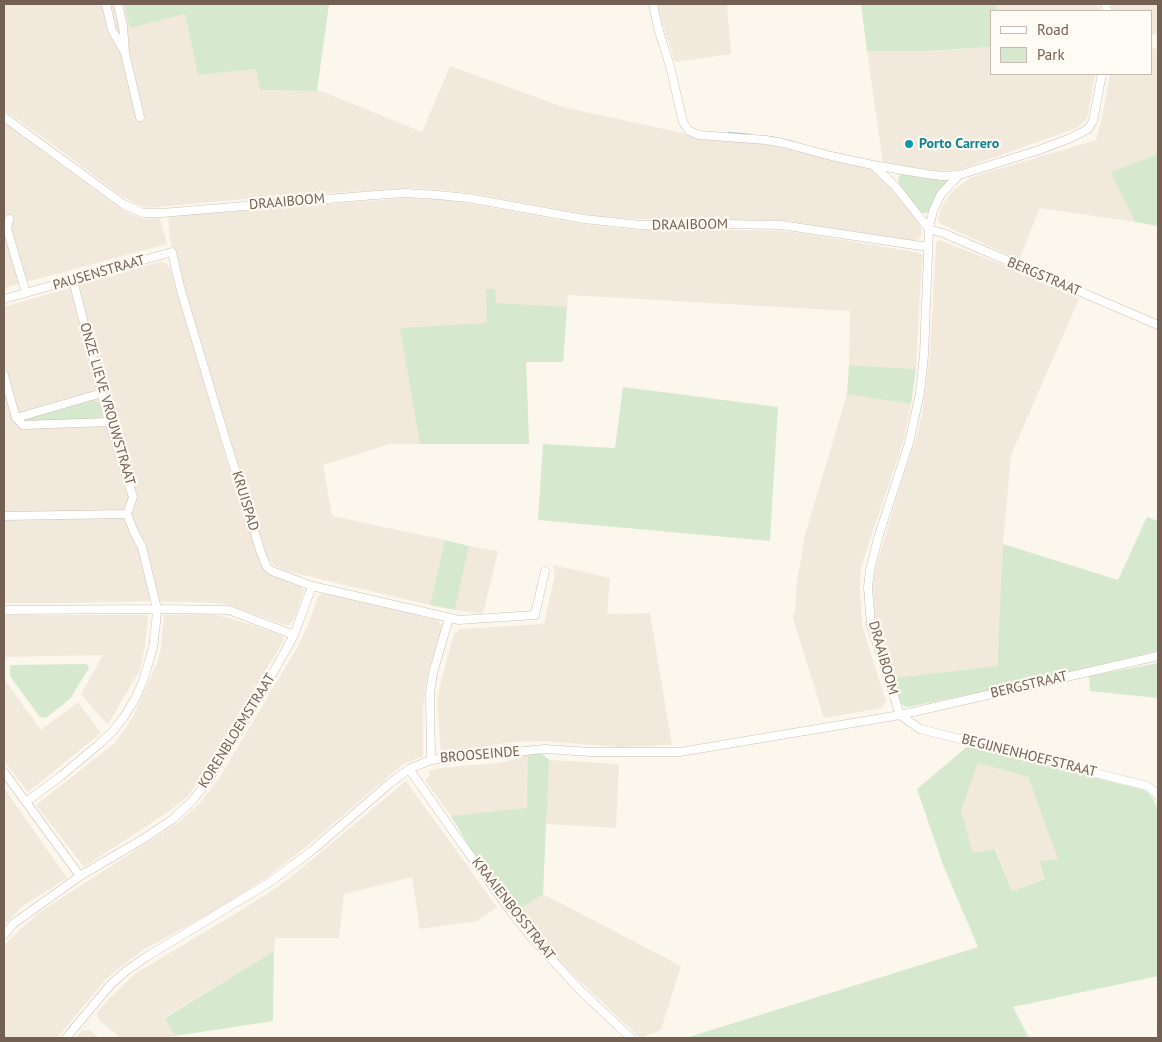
<!DOCTYPE html>
<html>
<head>
<meta charset="utf-8">
<style>
  body { margin:0 }
  #map { position:relative; width:1162px; height:1042px; overflow:hidden; background:#fbf7ed; font-family:"PT Sans",sans-serif }
  canvas { display:block }
  .frame { position:absolute; inset:0; border:5px solid #746052; pointer-events:none }
  .legend { position:absolute; left:990px; top:10px; width:162px; height:65px; box-sizing:border-box; background:#fefaf4; border:1px solid #c7bcb3; margin:0; padding:6px 9px; list-style:none; font-size:15px; color:#746052 }
  .legend li { display:flex; align-items:center; gap:10px; height:25px }
  .legend b { width:25px; border:1px solid #c7bcb3 }
</style>
</head>
<body>
<div id="map">
<canvas width="1162" height="1042"></canvas>
<div class="frame"></div>
<ul class="legend">
<li><b style="height:6px;background:#fff"></b>Road</li>
<li><b style="height:14px;background:#d6e8cd"></b>Park</li>
</ul>
</div>
<script>
const g = document.querySelector('canvas').getContext('2d');
g.lineJoin = 'round';
function paint(path, color) {
  g.fillStyle = color;
  g.fill(path, 'evenodd');
}
function poly(rows) {
  const path = new Path2D();
  for (const r of rows) {
    path.moveTo(r[0], r[1]);
    for (let i = 2; i < r.length; i += 2) path.lineTo(r[i], r[i + 1]);
  }
  return path;
}
function stroke(path, color, width, dash) {
  g.strokeStyle = color;
  g.lineWidth = width;
  g.lineCap = dash ? 'butt' : 'round';
  g.setLineDash(dash || []);
  g.stroke(path);
}
function label(font, color, halo, rows, align = 'center') {
  g.font = font + ' "PT Sans",sans-serif';
  g.lineWidth = 4.5;
  g.setLineDash([]);
  g.textBaseline = 'middle';
  g.strokeStyle = halo;
  g.fillStyle = color;
  for (const [text, x, y, turn = 0] of rows) {
    g.save();
    g.translate(x, y);
    g.rotate((+turn || 0) * Math.PI / 180);
    g.textAlign = isNaN(turn) ? turn : align;
    if (halo) g.strokeText(text, 0, 0);
    g.fillText(text, 0, 0);
    g.restore();
  }
}
paint(poly([
  [4,4,124,4,130,28,185,14,198,75,257,69,260,90,321,91,422,132,450,66,563,107,682,133,692,137,776,144,874,168,915,217,921,228,922,234,918,240,913,242,789,221,638,219,600,217,476,194,443,190,409,188,254,198,148,208,134,203,119,194,44,138,4,110],
  [656,4,727,4,731,54,675,62],
  [996,4,1096,4,1101,11,997,11],
  [1110,4,1158,4,1158,35,1151,34,1151,11,1114,11],
  [991,47,991,74,1095,74,1088,115,1085,121,1077,128,958,170,939,171,883,163,867,51,925,51],
  [1151,47,1158,49,1158,154,1112,172,1135,222,1040,208,1019,260,939,223,938,219,940,212,944,203,952,192,960,185,972,177,1096,140,1102,118,1110,74,1151,74],
  [4,123,115,205,129,213,144,219,160,218,167,244,4,288],
  [406,198,444,199,582,224,638,230,756,230,794,232,915,252,921,254,923,258,920,290,916,369,849,365,850,311,568,295,563,362,526,362,529,444,390,444,323,465,332,516,445,540,430,605,286,571,276,566,268,560,265,552,236,460,170,240,168,219,171,216],
  [939,240,1014,269,1079,299,1011,455,1003,544,1001,606,997,666,893,678,880,636,874,612,873,586,875,570,906,468,914,445,922,415,930,353,936,243],
  [159,262,165,262,170,268,226,457,262,567,268,574,300,586,304,590,294,619,289,625,285,625,226,604,216,603,144,601,68,603,4,603,4,307],
  [847,394,911,404,904,439,862,564,861,564,860,589,862,625,886,701,882,708,824,718,792,615,795,615,796,588,805,535],
  [469,546,498,551,483,614,455,610],
  [553,565,610,578,607,614,650,613,672,745,618,747,544,741,513,742,441,753,437,703,441,681,454,634,460,629,544,624,555,575],
  [325,593,438,620,442,627,428,672,425,691,423,709,423,756,403,764,312,842,267,877,221,907,143,950,126,963,107,978,57,1038,4,1038,4,945,37,914,179,822,199,804,218,780,297,648,308,625,318,597,321,594],
  [210,614,233,619,255,626,278,634,283,637,284,640,202,776,188,796,168,812,84,867,36,805,115,743,133,717,157,663,161,648,164,615],
  [4,615,147,615,148,618,145,646,140,670,108,724,97,713,81,694,103,655,4,657],
  [4,679,41,730,78,702,101,733,28,792,4,761],
  [541,753,549,760,619,764,616,828,546,824,546,817,451,816,425,780,430,776,428,771,441,768,505,762,528,754],
  [977,763,1028,777,1059,859,1041,861,1046,878,1012,891,996,849,973,853,961,810],
  [406,781,497,907,477,921,420,929,412,877,344,894,339,938,275,938,274,951,165,1017,175,1036,164,1038,120,1038,98,1019,97,1013,82,1031,90,1030,99,1038,75,1038,108,1000,122,986,136,973,230,917,267,894,290,878],
  [4,788,67,878,23,906,4,925],
  [543,894,681,966,661,1030,640,1038,562,964,516,912]
]), '#f2e9dd');
paint(poly([
  [124,4,329,4,317,91,260,90,256,69,198,75,185,14,130,28],
  [861,4,996,4,997,11,991,11,991,47,925,51,867,51],
  [1158,154,1158,226,1135,222,1111,172],
  [902,173,952,177,946,183,937,194,929,211,927,213,921,213,918,212,901,189,898,180,899,176],
  [486,289,495,289,496,303,567,307,563,362,526,362,529,444,420,444,400,328,487,323],
  [849,365,916,369,911,404,847,394],
  [623,387,778,407,770,541,538,520,543,444,615,448],
  [92,400,98,402,101,405,102,411,102,415,98,419,28,421,25,420,27,417],
  [1147,517,1158,521,1158,651,997,689,908,707,904,706,901,703,893,678,997,666,997,673,1003,544,1118,580],
  [445,540,469,546,455,610,430,605],
  [1158,663,1158,698,1090,691,1089,676],
  [87,664,89,668,70,699,47,717,43,718,39,716,10,676,10,666,13,665],
  [968,746,1144,790,1150,795,1154,801,1158,810,1158,976,1013,1007,1029,1038,686,1038,978,947,943,865,917,789],
  [978,763,1028,777,1058,859,1040,861,1045,879,1012,891,995,849,973,853,961,810],
  [541,753,549,760,543,894,516,912,480,864,451,816,527,808,528,754],
  [274,951,273,1021,175,1036,165,1018]
]), '#d6e8cd');
stroke(poly([
  [729,133,750,135],
  [768,137,793,142]
]), '#abcbd4', 2.5);
const street = poly([
  [106,4,112,30,124,51],
  [118,4,123,26,125,53,140,117],
  [653,4,658,28,670,66,683,122,689,131,699,135,766,140,783,143,831,156,873,165,926,174,942,176,959,175],
  [1104,4,1108,11],
  [4,117,123,204,143,213,162,213,375,195,405,193,437,195,468,198,584,219,640,225,721,224,781,225,928,247],
  [874,166,895,186,929,229,943,233,1158,325],
  [9,219,7,229,26,293],
  [4,299,172,252,180,287,223,431,261,553,267,567,272,571,312,586,459,620,535,615,545,571],
  [4,375,16,418,23,425,109,422],
  [16,418,102,393],
  [4,516,127,514],
  [4,610,157,609,229,610,294,635],
  [900,715,871,625,868,587,870,570,878,538,909,443,920,393,924,355,929,229,933,211,941,194,959,175,1039,150,1073,137,1088,129,1093,121,1102,74],
  [900,715,920,729,1147,786,1156,793,1158,796],
  [431,760,430,693,433,673,449,618],
  [409,769,457,837,509,909,531,937,580,990,631,1038],
  [4,772,80,876],
  [26,802,61,776,98,745,112,732,124,717,136,697,143,681,153,648,156,623,157,609,142,547,134,532,127,514,133,497,109,422,73,280],
  [4,935,13,924,80,876,143,839,173,819,191,802,205,785,242,726,282,657,294,635,312,586],
  [66,1038,111,984,126,971,146,957,270,882,314,849,389,784,409,769,431,760,545,749,591,752,680,752,900,715,1158,656]
]);
stroke(street, '#cdc0b4', 9);
stroke(street, '#fff', 8);
for (const [x, y, r, color] of [
  [909,144,5,"#0f9aa8"]
]) {
  const dot = new Path2D();
  dot.arc(x, y, r, 0, 2 * Math.PI);
  g.fillStyle = color;
  g.fill(dot);
  stroke(dot, '#fefaf4', 2);
}
label('bold 14px', '#0d838f', '#fefaf4', [
  ["Porto Carrero",919,144]
], 'left');
label('14px', '#746052', '#fefaf4', [
  ["DRAAIBOOM",287,202,-5],
  ["DRAAIBOOM",690,225,-1],
  ["PAUSENSTRAAT",99,273,-16],
  ["BERGSTRAAT",1044,277,23],
  ["ONZE LIEVE VROUWSTRAAT",107,404,74],
  ["KRUISPAD",245,501,73],
  ["DRAAIBOOM",883,658,74],
  ["BERGSTRAAT",1029,685,-13],
  ["KORENBLOEMSTRAAT",237,731,-58],
  ["BROOSEINDE",480,755,-5],
  ["BEGIJNENHOEFSTRAAT",1029,756,14],
  ["KRAAIENBOSSTRAAT",513,909,52]
]);
</script>
</body>
</html>
